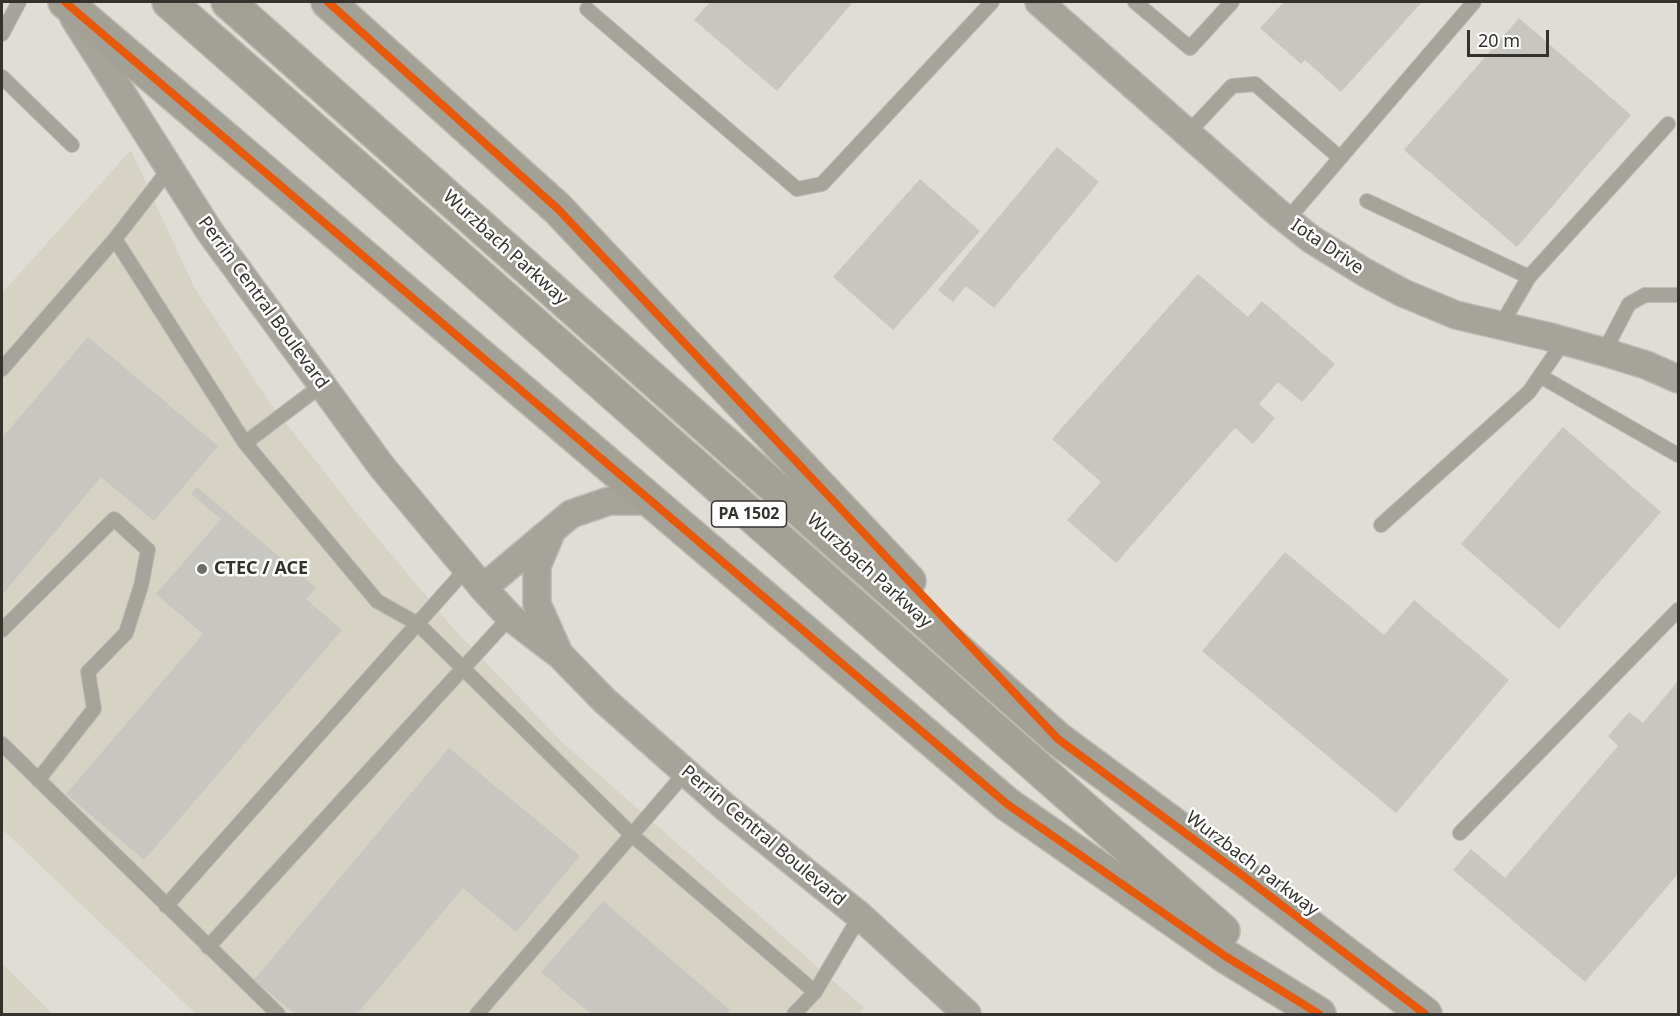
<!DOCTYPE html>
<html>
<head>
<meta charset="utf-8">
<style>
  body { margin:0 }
  #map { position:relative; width:1680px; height:1016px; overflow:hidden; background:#dfddd6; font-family:"Noto Sans",sans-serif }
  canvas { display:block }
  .frame { position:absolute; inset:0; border:3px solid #34322d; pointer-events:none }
  .scale { position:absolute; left:1467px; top:30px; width:82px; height:27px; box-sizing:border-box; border:3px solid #34322d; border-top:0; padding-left:8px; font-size:18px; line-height:21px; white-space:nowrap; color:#34322d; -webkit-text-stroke:4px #fff; paint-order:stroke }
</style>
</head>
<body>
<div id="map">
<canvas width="1680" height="1016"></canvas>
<div class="frame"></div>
<div class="scale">20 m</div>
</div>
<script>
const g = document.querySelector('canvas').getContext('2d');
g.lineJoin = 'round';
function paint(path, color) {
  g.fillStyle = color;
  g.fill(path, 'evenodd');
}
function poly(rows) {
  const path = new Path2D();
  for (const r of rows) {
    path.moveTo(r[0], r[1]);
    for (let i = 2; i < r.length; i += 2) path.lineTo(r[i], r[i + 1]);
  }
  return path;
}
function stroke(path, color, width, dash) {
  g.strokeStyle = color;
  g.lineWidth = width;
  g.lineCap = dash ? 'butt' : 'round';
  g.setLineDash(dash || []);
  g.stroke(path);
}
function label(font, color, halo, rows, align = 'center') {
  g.font = font + ' "Noto Sans",sans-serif';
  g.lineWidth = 5;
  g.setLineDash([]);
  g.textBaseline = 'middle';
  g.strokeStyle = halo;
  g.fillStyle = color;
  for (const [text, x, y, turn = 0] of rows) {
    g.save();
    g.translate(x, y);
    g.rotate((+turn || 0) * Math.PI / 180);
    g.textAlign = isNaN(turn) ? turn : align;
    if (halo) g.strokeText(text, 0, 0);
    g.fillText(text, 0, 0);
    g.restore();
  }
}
paint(poly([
  [131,150,194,287,268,400,355,511,452,627,562,742,864,1008,858,1014,196,1014,2,829,2,293],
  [2,963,53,1014,2,1014]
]), '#d6d3c5');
paint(poly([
  [710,2,853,2,777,91,694,20],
  [1284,2,1422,2,1341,92,1305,60,1301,64,1260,28],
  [1519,18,1631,115,1517,247,1404,150],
  [1057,147,1099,182,994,308,966,286,953,302,938,290],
  [920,179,980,231,893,330,833,277],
  [1198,274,1248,317,1262,301,1335,364,1302,402,1278,382,1259,404,1275,418,1253,444,1235,428,1116,563,1067,520,1101,482,1052,439],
  [88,337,218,446,154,521,101,477,2,595,2,438],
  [1563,427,1661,512,1559,629,1461,544],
  [197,487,316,588,306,599,342,630,144,860,66,794,203,634,156,594,221,519,191,494],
  [1285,552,1384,635,1414,600,1509,680,1396,813,1202,651],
  [1678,681,1678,874,1585,982,1453,870,1471,849,1505,878,1618,746,1608,736,1629,712,1643,723],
  [449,748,580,856,516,932,463,888,357,1014,295,1014,254,980],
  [603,901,730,1010,726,1014,591,1014,541,972]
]), '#c7c6c0');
const service = poly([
  [1135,2,1190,48,1232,2],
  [587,9,797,189,822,184,992,2],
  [2,34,19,2],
  [2,77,72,145],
  [1188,133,1232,86,1255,84,1340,158],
  [1367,201,1529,277],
  [1287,220,1474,2],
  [115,239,245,443,377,601,418,624,632,835,815,992],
  [1501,325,1529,277,1668,124],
  [1604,352,1629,304,1645,295,1678,295],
  [2,369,115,239,170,168],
  [1540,376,1678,455],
  [245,443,322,385],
  [1381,525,1529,392,1564,341],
  [2,630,114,519,148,550,141,586,126,633,88,672,94,709,38,780],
  [2,744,278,1014],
  [1460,833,1678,610],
  [166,906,467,568],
  [208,947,510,617],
  [477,1014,686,772],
  [794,1014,815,992,860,916]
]);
const minor = poly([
  [1039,2,1277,212,1311,239,1364,272,1403,293,1456,315,1550,337,1604,352,1646,365,1678,379],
  [74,18,210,232,382,467,483,588,510,617,560,655,605,701,725,807,860,916,967,1014],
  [550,535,537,566,537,604,558,651],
  [483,588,571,514,609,501,651,501]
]);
const motorway = poly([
  [65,2,1007,804,1225,956,1319,1014],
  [169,2,1223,931],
  [228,2,1058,739,1246,878,1425,1014],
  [328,2,558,209,909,581]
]);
stroke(service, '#bcbab5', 16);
stroke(minor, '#bcbab5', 30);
stroke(motorway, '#bcbab5', 36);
stroke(service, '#a6a39a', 14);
stroke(minor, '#a6a39a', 27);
stroke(motorway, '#a3a195', 33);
stroke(poly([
  [65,2,1007,804,1225,956,1319,1014],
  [328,2,558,209,1058,739,1246,878,1425,1014]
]), '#e8590c', 8);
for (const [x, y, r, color] of [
  [202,569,6,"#706e68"]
]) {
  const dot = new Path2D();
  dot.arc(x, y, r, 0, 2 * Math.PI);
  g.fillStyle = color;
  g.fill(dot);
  stroke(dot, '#fff', 2);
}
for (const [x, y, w] of [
  [749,514,75]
]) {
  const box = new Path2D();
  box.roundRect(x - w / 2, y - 13, w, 26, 4.5);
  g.fillStyle = '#fff';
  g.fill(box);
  stroke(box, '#34322d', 1.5);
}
label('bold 16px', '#34322d', null, [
  ["PA 1502",749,514]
]);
label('18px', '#34322d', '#fff', [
  ["Iota Drive",1327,247,34],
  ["Wurzbach Parkway",505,248,42],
  ["Perrin Central Boulevard",263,303,54],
  ["Wurzbach Parkway",869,571,42],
  ["Perrin Central Boulevard",763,836,40],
  ["Wurzbach Parkway",1252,864,37]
]);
label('bold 18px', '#34322d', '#fff', [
  ["CTEC / ACE",214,569]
], 'left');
</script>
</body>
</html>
